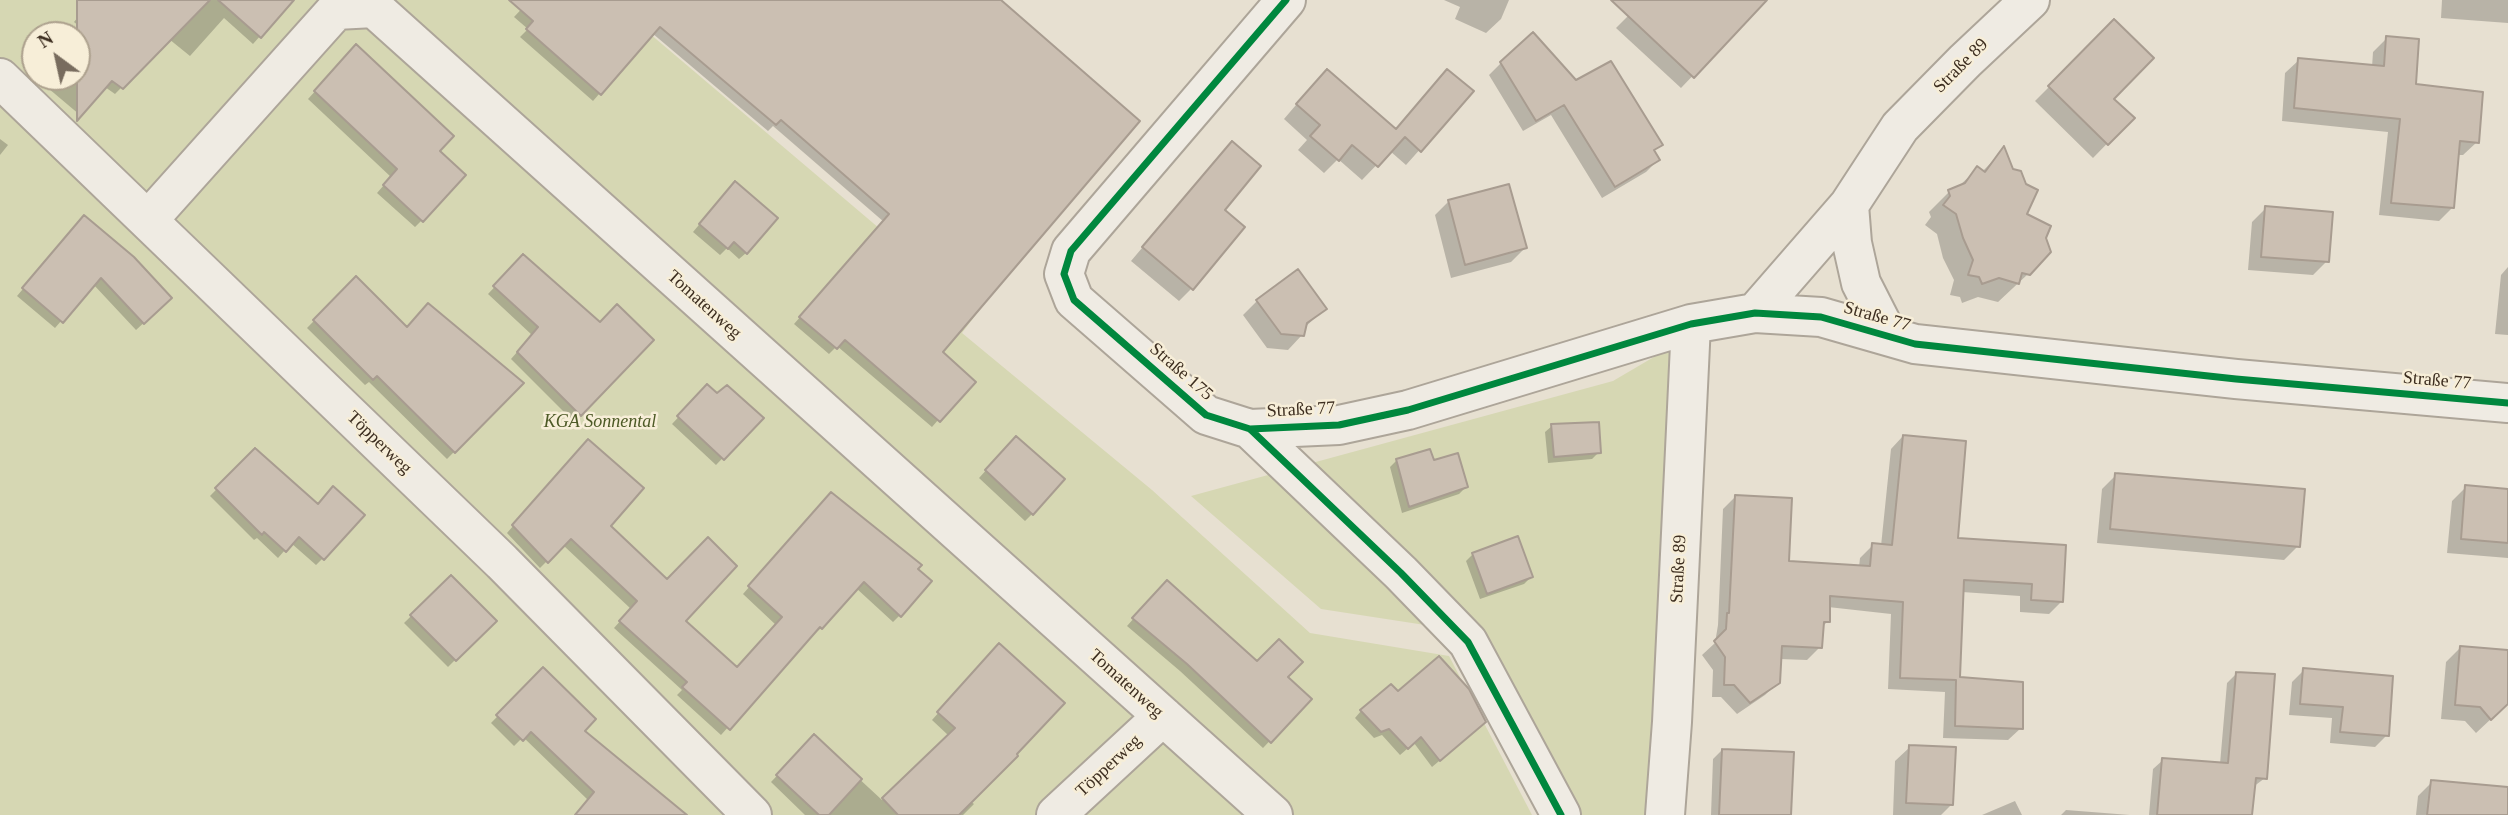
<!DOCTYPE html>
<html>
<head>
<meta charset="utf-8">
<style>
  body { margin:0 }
  #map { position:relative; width:2508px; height:815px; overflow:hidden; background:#e7e0d1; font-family:Georgia,serif }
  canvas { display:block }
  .north { position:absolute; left:21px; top:21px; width:70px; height:70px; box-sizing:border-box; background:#f7eed8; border:2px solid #ada18e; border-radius:50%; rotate:327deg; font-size:19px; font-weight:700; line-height:28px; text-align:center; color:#3d2e20 }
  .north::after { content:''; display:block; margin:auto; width:24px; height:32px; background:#786c5e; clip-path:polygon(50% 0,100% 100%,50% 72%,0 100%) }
</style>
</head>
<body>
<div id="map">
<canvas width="2508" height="815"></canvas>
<div class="north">N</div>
</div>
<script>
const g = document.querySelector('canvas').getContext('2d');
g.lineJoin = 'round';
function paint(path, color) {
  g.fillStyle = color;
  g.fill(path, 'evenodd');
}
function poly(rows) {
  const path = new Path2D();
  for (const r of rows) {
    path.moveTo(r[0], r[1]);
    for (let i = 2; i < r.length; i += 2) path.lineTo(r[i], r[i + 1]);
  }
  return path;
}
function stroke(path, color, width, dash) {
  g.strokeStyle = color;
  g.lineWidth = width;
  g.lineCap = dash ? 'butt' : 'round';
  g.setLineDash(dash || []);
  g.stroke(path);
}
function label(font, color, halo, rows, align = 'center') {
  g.font = font + ' Georgia,serif';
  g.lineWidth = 5;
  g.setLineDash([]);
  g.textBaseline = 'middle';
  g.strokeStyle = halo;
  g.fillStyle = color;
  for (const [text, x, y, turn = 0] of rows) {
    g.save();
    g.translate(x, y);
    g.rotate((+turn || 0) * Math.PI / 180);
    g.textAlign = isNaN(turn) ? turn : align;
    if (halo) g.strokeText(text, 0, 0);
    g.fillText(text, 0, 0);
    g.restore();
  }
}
paint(poly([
  [0,0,610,0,978,312,962,333,1152,490,1310,633,1449,656,1532,815,0,815],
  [35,35,77,35,77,77,35,77],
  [1676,344,1648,815,1573,815,1464,631,1321,609,1191,496,1613,381]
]), '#d6d7b3');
paint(poly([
  [92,0,292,0,253,44,224,18,190,56,169,39,115,94,105,87,80,115,42,83,47,77,77,77,77,42,86,32,74,22],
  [530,0,998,0,941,353,938,420,932,427,837,346,829,354,794,324,884,222,773,126,768,131,652,33,593,101,520,37,528,29,514,17],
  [1444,0,1509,0,1501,19,1486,33,1455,19,1460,7],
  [1644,0,1765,0,1681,88,1616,28],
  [2442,0,2508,0,2508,23,2441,18],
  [2114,22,2112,99,2132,118,2093,158,2035,101],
  [2387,38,2414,86,2477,142,2463,155,2457,155,2452,208,2439,221,2379,215,2388,132,2282,121,2285,73,2299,60,2372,67,2373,52],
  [350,53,438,151,422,220,415,227,377,193,391,177,308,99],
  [1501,63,1576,83,1661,145,1653,152,1658,160,1646,172,1602,198,1551,115,1523,131,1489,75],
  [1313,85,1395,130,1434,85,1472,91,1406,165,1390,151,1362,180,1338,159,1324,173,1298,150,1307,140,1284,119],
  [0,139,8,145,0,155],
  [2004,149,2025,215,2044,238,2028,274,1998,302,1978,297,1962,303,1960,297,1950,295,1954,280,1943,258,1937,234,1925,225,1931,217,1929,212,1949,192,1957,188,1977,169,1982,172],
  [1219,157,1223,210,1191,289,1179,301,1131,261],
  [728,190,746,253,739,259,727,248,720,255,693,232],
  [1449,201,1525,248,1511,262,1451,278,1435,215],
  [2266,208,2327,261,2313,275,2248,270,2252,222],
  [78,224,163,305,136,330,93,284,55,328,17,296],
  [523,257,600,324,652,340,573,421,511,359,532,335,488,294],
  [2508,267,2508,335,2495,334,2501,275],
  [1298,272,1325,309,1304,328,1302,335,1288,350,1267,348,1243,315,1257,301],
  [356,278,407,329,522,383,447,459,369,382,365,385,307,328],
  [707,387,717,396,761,418,716,465,672,424],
  [1552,426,1599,452,1592,459,1548,463,1545,432],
  [1903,436,1956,540,2064,546,2062,601,2049,614,2020,612,2020,596,1962,592,1958,679,2021,728,2008,740,1943,738,1945,692,1888,689,1891,614,1828,607,1828,621,1821,628,1820,647,1807,660,1780,659,1778,682,1765,695,1737,714,1721,697,1712,697,1713,670,1702,655,1715,643,1718,625,1723,509,1736,496,1787,562,1859,567,1860,558,1873,545,1881,546,1891,449],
  [1009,445,1032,514,1025,521,979,478],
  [581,448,609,526,683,621,737,669,776,625,743,594,825,501,900,615,893,622,856,588,821,628,814,634,812,633,721,735,677,695,682,690,614,628,631,609,563,545,540,568,507,533],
  [255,450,317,506,323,558,316,565,291,543,278,558,257,538,254,540,210,496],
  [1397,460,1432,462,1466,487,1459,494,1402,513,1390,467],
  [2116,475,2298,546,2284,560,2097,543,2102,489],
  [2466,487,2508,490,2508,558,2447,553,2452,501],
  [1473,554,1531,577,1524,584,1480,599,1466,561],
  [451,577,494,621,448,667,404,623],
  [1160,589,1257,664,1286,677,1309,699,1263,748,1180,671,1127,626],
  [2460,648,2508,652,2508,681,2492,718,2476,733,2465,721,2441,719,2446,662],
  [993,652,970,801,974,804,963,815,805,815,771,782,814,737,882,800,949,736,932,720],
  [543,670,582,731,685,815,585,815,588,800,523,737,514,746,491,723],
  [2304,670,2387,735,2375,747,2330,743,2332,718,2289,715,2292,682],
  [2236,674,2265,778,2253,787,2250,815,2149,815,2153,769,2163,760,2220,764,2227,683],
  [1398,694,1477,729,1432,767,1414,743,1400,755,1382,735,1374,738,1355,718,1361,711],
  [1910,747,1951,805,1941,815,1893,815,1895,761],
  [1722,750,1789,815,1711,815,1713,759],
  [2432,782,2504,815,2416,815,2418,796],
  [2015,801,2022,815,1982,815],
  [2066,810,2130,815,2061,815]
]), '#0003');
const building = poly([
  [77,0,210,0,123,89,112,81,77,121,77,0],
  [218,0,294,0,261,38,218,0],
  [509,0,1001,0,1140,121,943,352,976,382,940,422,845,340,837,349,799,317,889,214,781,120,776,125,660,27,601,95,526,29,533,21,509,0],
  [1611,0,1767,0,1694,78,1611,0],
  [2114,19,2154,58,2114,99,2135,118,2108,145,2048,86,2114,19],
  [1533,32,1576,80,1611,61,1663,145,1654,150,1660,160,1615,187,1564,105,1536,121,1500,62,1533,32],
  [2386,36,2419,39,2416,84,2483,92,2479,143,2460,141,2454,208,2391,203,2400,119,2294,108,2298,58,2384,66,2386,36],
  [356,44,454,136,440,151,466,175,423,222,383,185,397,169,314,91,356,44],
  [1327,69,1396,129,1447,69,1474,91,1421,152,1405,137,1378,167,1352,145,1339,161,1310,136,1320,125,1296,104,1327,69],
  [1232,141,1261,166,1225,210,1245,227,1193,290,1142,247,1232,141],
  [2004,146,2013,169,2021,171,2026,184,2038,190,2027,214,2051,226,2046,238,2051,252,2030,275,2022,273,2019,284,1999,278,1982,284,1979,277,1968,275,1973,260,1963,238,1956,214,1943,205,1950,196,1948,190,1965,183,1977,166,1985,172,2004,146],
  [735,181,778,218,747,254,734,242,728,249,699,224,735,181],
  [1509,184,1527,248,1465,265,1448,200,1509,184],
  [2265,206,2333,212,2329,262,2261,257,2265,206],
  [84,215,134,257,172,298,144,324,101,278,63,323,22,288,84,215],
  [523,254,600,322,617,304,654,340,581,416,517,352,538,327,493,286,523,254],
  [1298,269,1327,309,1307,323,1304,336,1281,334,1256,300,1298,269],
  [356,276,407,327,428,303,524,383,455,453,377,376,373,380,313,320,356,276],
  [707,384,717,393,727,385,764,418,724,460,677,416,707,384],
  [1599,422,1601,453,1554,457,1551,424,1599,422],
  [1903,435,1966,441,1958,538,2066,545,2063,602,2031,600,2032,584,1964,580,1960,677,2023,682,2023,729,1955,726,1956,680,1900,678,1903,602,1830,596,1830,622,1824,622,1822,648,1782,646,1780,683,1750,703,1734,685,1724,685,1725,657,1714,641,1726,629,1727,613,1729,613,1735,495,1792,498,1789,561,1870,566,1872,543,1892,545,1903,435],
  [1016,436,1065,479,1033,515,985,470,1016,436],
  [588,439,644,488,611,526,667,579,708,537,737,566,686,621,737,667,782,617,748,586,831,492,922,565,918,569,932,581,901,617,864,582,822,629,820,627,730,730,682,687,687,682,619,621,637,601,571,539,548,563,512,525,588,439],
  [255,448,318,504,333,486,365,515,324,560,299,537,286,552,264,532,262,535,215,488,255,448],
  [1430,449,1434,460,1458,453,1468,487,1409,507,1396,459,1430,449],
  [2115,473,2305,489,2300,547,2110,529,2115,473],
  [2465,485,2508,489,2508,543,2461,539,2465,485],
  [1518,536,1533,577,1487,594,1472,553,1518,536],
  [451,575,497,621,456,661,410,615,451,575],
  [1167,580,1257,661,1279,639,1303,662,1288,677,1312,699,1271,743,1187,664,1132,618,1167,580],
  [999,643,1065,703,1017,754,1018,756,959,815,898,815,882,798,955,728,937,712,999,643],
  [2460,646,2508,650,2508,704,2491,720,2480,707,2455,705,2460,646],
  [1439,656,1469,689,1486,722,1440,761,1421,737,1408,749,1389,729,1381,732,1360,710,1391,684,1398,691,1439,656],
  [543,667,596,719,585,731,687,815,575,815,594,792,531,732,523,741,496,715,543,667],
  [2303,668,2393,676,2389,736,2340,732,2343,707,2300,704,2303,668],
  [2236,672,2275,674,2267,779,2256,778,2252,815,2157,815,2162,758,2228,763,2236,672],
  [814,734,862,779,829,815,819,815,776,775,814,734],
  [1909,745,1956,747,1953,805,1906,803,1909,745],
  [1722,749,1794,752,1791,815,1719,815,1722,749],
  [2431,780,2508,787,2508,815,2427,815,2431,780]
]);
paint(building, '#cbbfb2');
stroke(building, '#a89c90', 2);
const minor = poly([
  [1286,0,1071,251,1064,274,1074,300,1206,415,1250,429,1401,573,1468,642,1561,815],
  [0,78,502,562,752,815],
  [1849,205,1852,243,1861,283,1888,336],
  [148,220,336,10,374,8,1273,815],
  [1755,313,1849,205,1900,127,1965,61,2030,0],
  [1250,429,1339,425,1408,410,1691,324,1755,313,1821,317,1915,344,2236,379,2508,403],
  [1056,815,1163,716],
  [1665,815,1672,722,1691,324]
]);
stroke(minor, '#ada599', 42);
stroke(minor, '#efebe3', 38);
stroke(poly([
  [1286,0,1071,251,1064,274,1074,300,1206,415,1250,429,1401,573,1468,642,1561,815],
  [1250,429,1339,425,1408,410,1691,324,1755,313,1821,317,1915,344,2236,379,2508,403]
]), '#00873e', 7);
label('18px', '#3d2e20', '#f7eed8', [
  ["Straße 89",1961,66,-45],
  ["Tomatenweg",704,305,42],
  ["Straße 77",1877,317,16],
  ["Straße 175",1181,372,41],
  ["Straße 77",2437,381,5],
  ["Straße 77",1301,410,-3],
  ["Töpperweg",379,443,44],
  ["Straße 89",1679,569,-87],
  ["Tomatenweg",1126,684,42],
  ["Töpperweg",1109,766,-43]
]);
label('italic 18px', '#4d5a26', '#f7eed8', [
  ["KGA Sonnental",600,422]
]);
</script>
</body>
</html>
